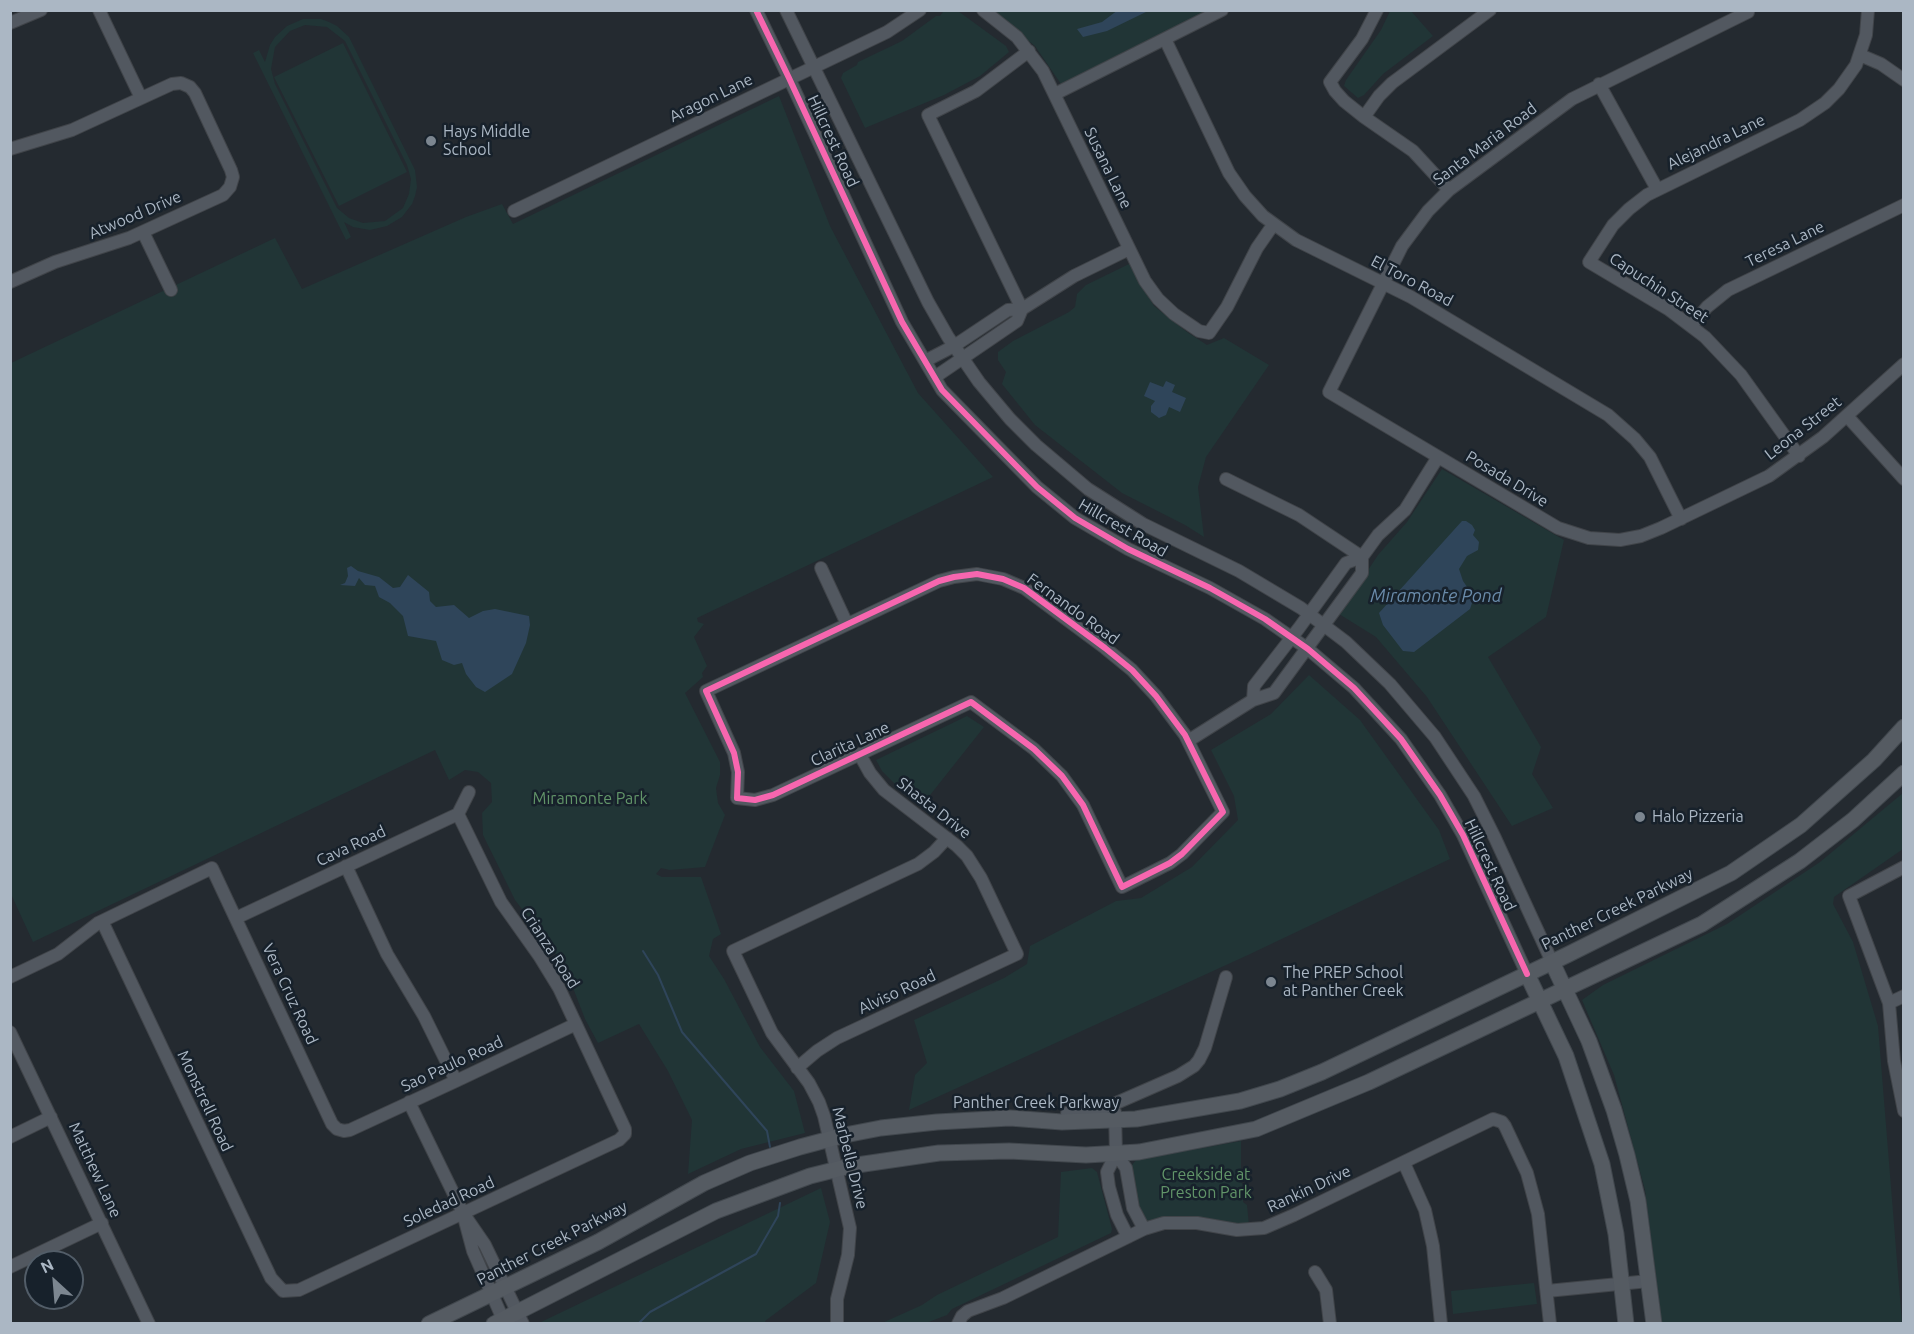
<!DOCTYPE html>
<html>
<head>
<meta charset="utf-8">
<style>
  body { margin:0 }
  #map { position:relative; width:1914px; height:1334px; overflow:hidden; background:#242a30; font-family:Ubuntu,sans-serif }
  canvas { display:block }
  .frame { position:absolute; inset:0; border:12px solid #abb7c4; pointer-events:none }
  .north { position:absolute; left:24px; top:1250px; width:60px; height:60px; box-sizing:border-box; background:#17212b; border:2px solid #525d68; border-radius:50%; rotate:334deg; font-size:16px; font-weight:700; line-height:24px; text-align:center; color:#abb7c4 }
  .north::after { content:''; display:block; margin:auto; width:21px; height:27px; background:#7c8690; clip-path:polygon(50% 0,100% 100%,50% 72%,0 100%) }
</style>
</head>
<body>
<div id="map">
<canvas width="1914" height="1334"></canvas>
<div class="frame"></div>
<div class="north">N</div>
</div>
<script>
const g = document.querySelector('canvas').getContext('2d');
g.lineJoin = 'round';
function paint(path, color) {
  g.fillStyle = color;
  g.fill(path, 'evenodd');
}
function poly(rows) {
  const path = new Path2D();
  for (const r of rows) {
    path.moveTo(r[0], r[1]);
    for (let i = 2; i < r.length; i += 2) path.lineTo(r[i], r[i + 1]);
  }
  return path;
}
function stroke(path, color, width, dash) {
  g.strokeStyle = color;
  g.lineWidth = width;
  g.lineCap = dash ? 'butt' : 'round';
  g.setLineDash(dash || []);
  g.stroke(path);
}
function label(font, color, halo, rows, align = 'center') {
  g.font = font + ' Ubuntu,sans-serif';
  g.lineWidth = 5;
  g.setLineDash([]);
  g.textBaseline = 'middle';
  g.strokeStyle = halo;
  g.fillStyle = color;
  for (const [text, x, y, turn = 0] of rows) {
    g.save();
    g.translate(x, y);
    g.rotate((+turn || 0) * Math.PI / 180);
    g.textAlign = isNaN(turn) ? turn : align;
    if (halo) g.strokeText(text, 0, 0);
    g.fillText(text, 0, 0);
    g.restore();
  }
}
paint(poly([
  [958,11,1006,46,1009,52,980,76,944,95,865,128,841,78,843,73,857,65,858,62,902,41,936,16,940,16,943,12],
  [991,11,1206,11,1061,84,1035,46],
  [1390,11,1411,11,1433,36,1383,74,1364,95,1358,98,1344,86,1346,80,1381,30],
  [303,19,321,19,329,22,337,26,349,37,415,170,417,187,415,196,412,204,402,217,387,226,370,230,353,227,344,222,351,237,346,240,253,53,259,50,265,62,270,45,275,37,287,26],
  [305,25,327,27,345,41,407,165,411,179,409,194,403,208,385,221,363,223,349,218,337,208,275,84,271,69,275,47,290,31],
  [343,43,407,172,339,206,274,77],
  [779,96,830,226,918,393,993,477,697,618,698,622,704,624,694,637,707,666,702,673,703,677,685,693,720,762,720,775,716,788,718,803,725,815,705,867,670,870,661,868,656,874,662,877,701,877,721,934,713,939,709,956,724,979,760,1047,794,1091,805,1133,741,1149,688,1174,692,1120,668,1071,639,1024,598,1043,585,1019,568,975,554,951,515,900,483,835,482,813,492,802,491,783,478,772,465,770,449,780,435,750,33,942,11,894,11,363,275,238,302,289,466,217,502,204,513,224],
  [1129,264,1154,306,1187,332,1207,345,1224,338,1269,365,1206,457,1198,487,1204,537,1185,525,1122,493,1035,425,1002,384,1006,372,998,360,998,352,1013,341,1069,312,1075,307,1077,294,1086,285],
  [1442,469,1564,540,1546,617,1488,657,1541,747,1532,774,1553,808,1512,826,1427,697,1376,637,1339,614,1378,555,1407,522],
  [1309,675,1360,720,1439,830,1450,859,1248,955,909,1110,915,1075,927,1063,914,1020,1004,978,1027,964,1030,946,1116,901,1141,898,1192,867,1238,820,1234,796,1211,750,1271,714],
  [967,716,984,727,923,804,897,786,882,771,876,760],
  [1903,793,1903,849,1834,897,1833,904,1853,942,1878,1026,1902,1323,1662,1323,1645,1190,1614,1075,1582,1000,1603,985,1727,924,1820,862],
  [1241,1141,1241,1182,1243,1185,1243,1202,1247,1205,1249,1226,1147,1224,1140,1211,1132,1174,1132,1165,1136,1160],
  [1092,1168,1097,1172,1112,1229,1111,1233,952,1309,947,1315,926,1323,882,1323,922,1305,937,1295,1058,1237,1061,1172],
  [821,1188,830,1222,816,1283,765,1321,766,1323,541,1322],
  [1534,1283,1537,1304,1453,1314,1451,1291]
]), '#213536');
paint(poly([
  [1118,10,1148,11,1107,31,1083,37,1077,29,1102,22],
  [1166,381,1175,385,1172,392,1186,398,1180,412,1169,407,1166,415,1159,418,1151,412,1151,406,1155,401,1144,396,1150,382,1163,387],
  [1462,521,1466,521,1472,525,1475,530,1473,535,1479,542,1478,550,1467,556,1459,569,1463,581,1474,597,1470,609,1414,652,1403,651,1383,625,1379,613],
  [351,566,358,571,379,577,393,588,400,587,408,575,429,592,430,601,436,607,454,605,469,618,483,611,495,609,529,616,530,625,526,643,512,674,485,692,476,687,466,674,462,663,454,665,442,660,436,641,408,636,403,616,390,603,379,597,375,586,365,585,359,578,355,586,340,585,345,583,348,576,347,568]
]), '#2f455a');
stroke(poly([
  [643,951,658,975,682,1032,767,1131,770,1147],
  [638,1324,650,1312,756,1254,778,1216,780,1203]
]), '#2f455a', 2);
const minor = poly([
  [99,10,141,98],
  [756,10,789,78,902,322,942,390,1037,487,1075,518,1128,549,1210,588,1265,619,1308,649,1354,688,1401,739,1440,795,1463,835,1527,974],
  [786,10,928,302,948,337,979,382,1010,419,1036,445,1088,489,1143,524,1239,571,1301,608,1346,642,1390,684,1435,737,1474,796,1495,838,1552,962],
  [983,10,1017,37,1043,71,1145,281,1158,299,1174,314,1199,331,1209,333,1227,307,1257,248,1273,225],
  [1377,10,1362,39,1330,82,1335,91,1344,101,1364,117,1413,151,1449,190],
  [1748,10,1748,12,1572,99,1449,190,1428,211,1402,246,1329,392,1558,528,1589,538,1620,540,1641,536,1661,528,1769,476,1823,437,1904,364],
  [10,23,41,10],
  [1165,39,1229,173,1245,196,1263,216,1296,240,1411,297,1608,415,1635,439,1650,457,1681,519],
  [1860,55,1881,64,1904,80],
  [1599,84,1657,189],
  [1055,94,1222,10],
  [1364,117,1379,96,1392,83,1490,10],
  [10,149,72,130,172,84,181,83,190,87,195,93,231,170,233,177,230,187,223,195,129,238,55,262,10,282],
  [514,211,887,32,920,10],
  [143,232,171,290],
  [1022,309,928,115,976,91,1029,51],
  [1691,326,1707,307,1728,290,1904,205],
  [925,361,954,346,1008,310,1022,309,1074,276,1129,249],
  [935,377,1017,321,1022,309],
  [1847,416,1904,479],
  [1799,456,1741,375,1705,337,1668,309,1589,262,1613,225,1629,209,1647,195,1800,120,1825,103,1839,89,1856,65,1866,35,1868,10],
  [1226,479,1299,515,1362,557],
  [821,568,847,624],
  [977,574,1003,579,1024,588,1105,648,1132,670,1156,696,1185,735,1223,812,1182,854,1170,863,1122,887,1083,805,1062,776,1034,749,971,702,773,795,755,800,737,798,738,772,734,753,706,691,939,581,954,577,977,574],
  [1253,700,1254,686,1299,628,1346,563,1362,557,1378,535,1405,510,1438,457],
  [1188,741,1253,700,1274,693,1362,573,1362,557],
  [346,866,387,954,424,1016,456,1081],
  [1904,867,1849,896,1889,1003,1894,1061,1904,1111],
  [236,918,458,814,469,792],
  [102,921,271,1278,283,1291,299,1290,619,1140,625,1134,625,1129,559,988,540,957,501,902,458,814],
  [10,977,58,954,98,923,212,868,332,1124,337,1129,344,1131,350,1130,456,1081,576,1024],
  [1889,1003,1904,996],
  [10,1032,149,1324],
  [797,1068,817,1051,837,1038,1017,954,981,878,967,856,957,846,884,790,870,773,860,755],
  [409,1102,463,1213,485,1245,523,1324],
  [1115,1112,1116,1154,1107,1172,1109,1187,1117,1215,1128,1237],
  [1067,1113,1100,1109,1114,1104,1178,1076,1194,1066,1199,1060,1205,1048,1226,977],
  [10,1137,51,1117],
  [1116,1154,1126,1168,1133,1208,1144,1229],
  [1404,1163,1425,1210,1433,1246,1441,1324],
  [465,1221,473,1251,505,1324],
  [10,1267,102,1223],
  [1315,1272,1326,1290,1330,1324],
  [1547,1291,1649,1281],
  [837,1324,837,1299,848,1255,850,1228,824,1116,819,1102,809,1083,772,1033,733,951,918,864,934,852,947,838],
  [958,1324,962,1316,968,1311,1003,1298,1144,1229,1164,1223,1197,1223,1237,1230,1264,1228,1294,1215,1493,1119,1502,1122,1505,1126,1527,1173,1538,1214,1550,1324]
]);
const major = poly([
  [1552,962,1589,1041,1614,1110,1627,1155,1638,1201,1654,1324],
  [1527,974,1566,1056,1602,1164,1616,1234,1626,1324],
  [429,1324,598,1242,704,1183,750,1163,800,1147,845,1135,881,1128,937,1122,1010,1118,1062,1122,1136,1119,1240,1101,1280,1089,1322,1072,1567,955,1731,873,1801,825,1874,760,1904,727],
  [494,1324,716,1211,810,1176,850,1166,939,1153,1009,1151,1086,1155,1139,1152,1256,1129,1369,1082,1702,924,1800,861,1853,820,1904,773]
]);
stroke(minor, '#404449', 14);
stroke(major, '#41474d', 17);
stroke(minor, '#525860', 12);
stroke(major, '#555b62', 15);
stroke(poly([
  [756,10,789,78,902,322,942,390,1037,487,1075,518,1128,549,1210,588,1265,619,1308,649,1354,688,1401,739,1440,795,1463,835,1527,974],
  [977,574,1003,579,1024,588,1105,648,1132,670,1156,696,1185,735,1223,812,1182,854,1170,863,1122,887,1083,805,1062,776,1034,749,971,702,773,795,755,800,737,798,738,772,734,753,706,691,939,581,954,577,977,574]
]), '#f766af', 6);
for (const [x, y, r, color] of [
  [431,141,6,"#7c8690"],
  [1640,817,6,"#7c8690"],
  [1271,982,6,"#7c8690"]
]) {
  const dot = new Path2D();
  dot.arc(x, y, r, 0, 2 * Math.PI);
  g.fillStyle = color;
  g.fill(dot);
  stroke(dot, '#17212b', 2);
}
label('16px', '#abb7c4', '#17212b', [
  ["Aragon Lane",711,98,-26],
  ["Hillcrest Road",833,141,65],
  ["Alejandra Lane",1716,142,-26],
  ["Santa Maria Road",1485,144,-37],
  ["Susana Lane",1108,168,64],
  ["Atwood Drive",135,215,-23],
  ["Teresa Lane",1785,244,-26],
  ["El Toro Road",1412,281,28],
  ["Capuchin Street",1659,288,33],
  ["Leona Street",1803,428,-38],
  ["Posada Drive",1507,479,31],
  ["Hillcrest Road",1123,528,30],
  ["Fernando Road",1073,609,36],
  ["Clarita Lane",850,744,-25],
  ["Shasta Drive",934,808,38],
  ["Cava Road",351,846,-25],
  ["Hillcrest Road",1490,865,65],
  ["Panther Creek Parkway",1617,909,-26],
  ["Crianza Road",550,948,57],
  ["Alviso Road",897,992,-25],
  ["Vera Cruz Road",290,994,65],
  ["Sao Paulo Road",452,1064,-25],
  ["Monstrell Road",205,1101,65],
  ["Panther Creek Parkway",1036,1103],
  ["Marbella Drive",850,1158,76],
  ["Matthew Lane",95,1170,65],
  ["Rankin Drive",1309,1189,-25],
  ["Soledad Road",449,1202,-25],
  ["Panther Creek Parkway",552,1243,-27]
]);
label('16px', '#abb7c4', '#17212b', [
  ["Hays Middle",443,132],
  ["School",443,150],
  ["Halo Pizzeria",1652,817],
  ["The PREP School",1283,973],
  ["at Panther Creek",1283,991]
], 'left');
label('16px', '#629569', '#17212b', [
  ["Miramonte Park",590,799],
  ["Creekside at",1206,1175],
  ["Preston Park",1206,1193]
]);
label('italic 18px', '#6a8baa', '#17212b', [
  ["Miramonte Pond",1436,596]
]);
</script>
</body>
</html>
